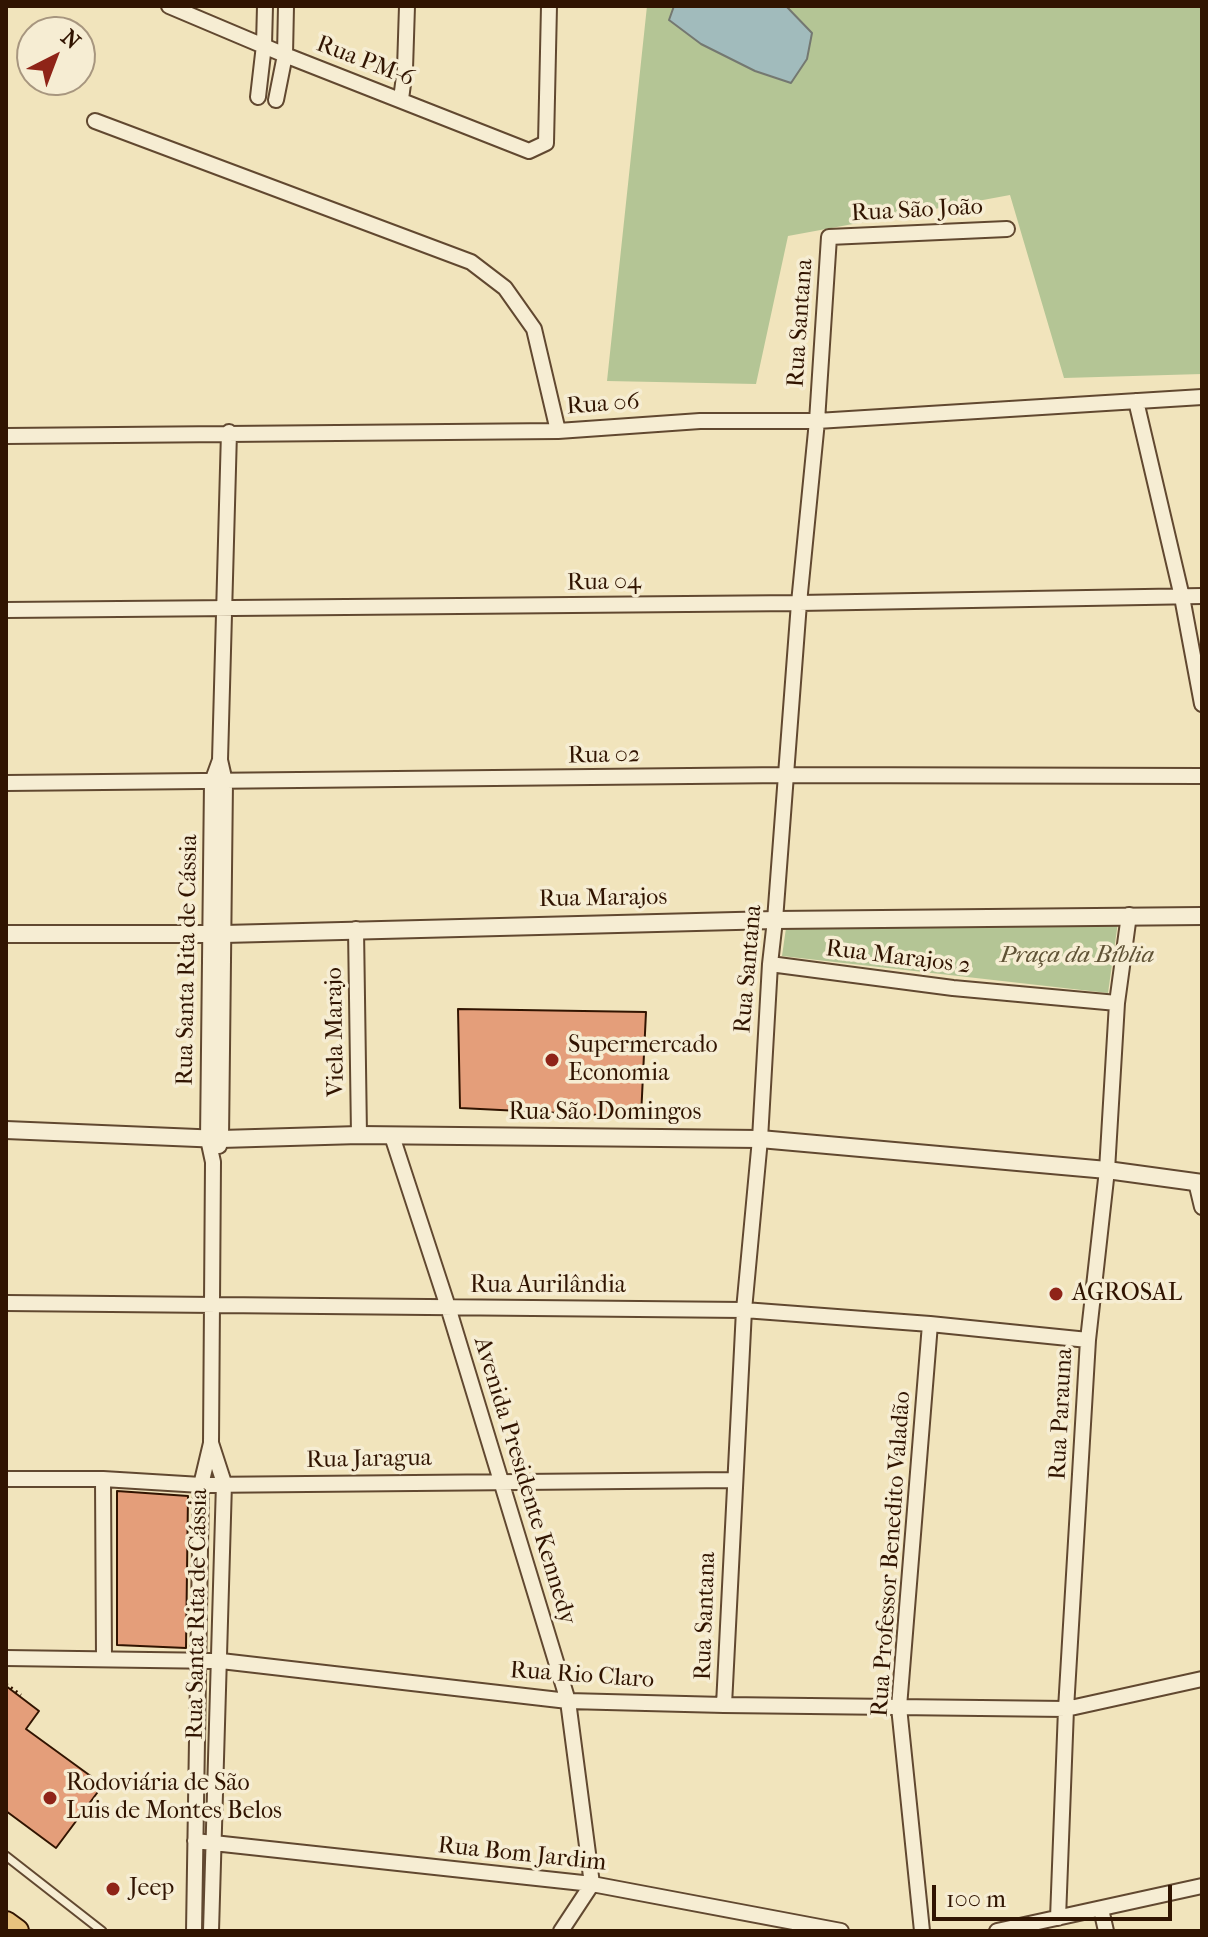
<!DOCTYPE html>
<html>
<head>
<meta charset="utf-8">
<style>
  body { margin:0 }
  #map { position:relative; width:1208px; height:1937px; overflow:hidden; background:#f1e4bc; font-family:"IM FELL French Canon",serif }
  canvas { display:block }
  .frame { position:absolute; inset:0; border:8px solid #311401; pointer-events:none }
  .north { position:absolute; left:16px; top:16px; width:80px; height:80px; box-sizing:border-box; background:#f6edd3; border:2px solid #a7967f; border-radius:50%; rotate:42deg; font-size:22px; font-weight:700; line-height:32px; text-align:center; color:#311401 }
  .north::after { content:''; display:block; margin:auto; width:28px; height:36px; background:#8f2418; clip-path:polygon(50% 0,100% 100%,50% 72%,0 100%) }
  .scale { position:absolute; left:932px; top:1885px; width:240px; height:36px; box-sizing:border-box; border:4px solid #311401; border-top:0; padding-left:10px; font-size:24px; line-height:28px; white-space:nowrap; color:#311401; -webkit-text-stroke:6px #f6edd3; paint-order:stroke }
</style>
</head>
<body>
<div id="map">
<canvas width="1208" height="1937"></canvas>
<div class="frame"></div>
<div class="north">N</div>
<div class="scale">100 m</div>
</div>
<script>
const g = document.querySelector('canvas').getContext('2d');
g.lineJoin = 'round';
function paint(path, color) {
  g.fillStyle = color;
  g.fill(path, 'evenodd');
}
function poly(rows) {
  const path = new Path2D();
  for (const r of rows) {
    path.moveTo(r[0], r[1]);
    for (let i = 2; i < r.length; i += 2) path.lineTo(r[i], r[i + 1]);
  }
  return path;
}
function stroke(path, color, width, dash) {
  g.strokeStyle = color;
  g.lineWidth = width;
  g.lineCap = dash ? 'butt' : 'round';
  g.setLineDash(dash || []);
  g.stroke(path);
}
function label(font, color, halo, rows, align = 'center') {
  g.font = font + ' "IM FELL French Canon",serif';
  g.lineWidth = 7;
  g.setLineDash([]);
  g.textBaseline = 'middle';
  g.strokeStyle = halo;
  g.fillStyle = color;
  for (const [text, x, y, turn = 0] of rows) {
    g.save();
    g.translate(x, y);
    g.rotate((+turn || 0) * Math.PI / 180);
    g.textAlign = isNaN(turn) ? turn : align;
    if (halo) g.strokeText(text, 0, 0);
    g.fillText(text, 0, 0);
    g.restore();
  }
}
paint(poly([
  [647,6,1202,6,1202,374,1064,378,1010,195,788,236,756,384,607,381],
  [1118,922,1108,993,782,956,786,928]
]), '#b4c595');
const water = poly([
  [674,6,786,6,812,33,807,59,791,83,755,71,701,44,669,20,674,6]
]);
paint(water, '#a1bbbc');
stroke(water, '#747871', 2);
const building = poly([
  [458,1009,646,1012,641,1117,460,1108,458,1009],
  [117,1491,188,1496,186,1648,117,1645,117,1491],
  [6,1686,39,1711,26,1729,103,1785,56,1848,6,1811,6,1686]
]);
paint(building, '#e49e7a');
stroke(building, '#311401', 2);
const service = poly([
  [6,1856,102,1931]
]);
const minor = poly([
  [169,6,285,55,529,151,546,143,549,6],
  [258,97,264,45,265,6],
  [401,99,405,69,407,6],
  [276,100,285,55,286,6],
  [95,121,471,262,505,288,534,329,558,431],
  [1136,401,1182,597,1202,704],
  [6,436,558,431,700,421,817,421,1202,397],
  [6,610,799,603,1202,596],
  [6,783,787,775,1202,776],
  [356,929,359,1135],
  [770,964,953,988,1117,1003],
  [392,1136,448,1307,568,1701,592,1884,561,1931],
  [219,1146,221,1139,225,782,220,760,229,432],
  [1196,1182,1202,1207],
  [6,1303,744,1310,930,1324,1088,1340],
  [211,1443,224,1483,211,1931],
  [6,1479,103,1479,201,1485,733,1480],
  [103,1479,104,1659],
  [6,1658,221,1661,568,1701,724,1705,1066,1709,1202,1679],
  [724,1705,744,1310,760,1139,770,964,775,920,799,603,817,421,829,237,1007,229],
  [195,1841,592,1884,841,1931],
  [1101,1909,1106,1931],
  [1058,1918,1066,1709,1088,1340,1107,1170,1117,1003,1129,915],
  [194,1931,201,1485,211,1443,213,1162,208,1139,212,782,220,760],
  [922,1931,899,1707,930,1324],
  [997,1931,1202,1886]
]);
const tertiary = poly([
  [6,934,224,934,775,920,1202,916],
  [6,1130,221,1139,359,1135,760,1139,1107,1170,1202,1183]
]);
const primary = poly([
  [6,1923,17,1931]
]);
stroke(service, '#614830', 11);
stroke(minor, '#614830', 18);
stroke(tertiary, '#614830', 20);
stroke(primary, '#311401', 26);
stroke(poly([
  [6,1684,21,1695]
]), '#311401', 3, [2, 4]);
stroke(service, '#f6edd3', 7);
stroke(minor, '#f6edd3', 14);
stroke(tertiary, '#f6edd3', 16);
stroke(primary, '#e8c27e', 22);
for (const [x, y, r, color] of [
  [552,1060,8,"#8f2418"],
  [1056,1294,8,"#8f2418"],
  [50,1798,8,"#8f2418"],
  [113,1889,8,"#8f2418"]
]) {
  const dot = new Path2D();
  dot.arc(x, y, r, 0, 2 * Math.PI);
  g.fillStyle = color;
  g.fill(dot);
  stroke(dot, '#f6edd3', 3);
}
label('24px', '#311401', '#f6edd3', [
  ["Rua PM-6",365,62,21],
  ["Rua São João",917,211,-3],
  ["Rua Santana",801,323,-86],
  ["Rua 06",603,405,-4],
  ["Rua 04",604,583,-1],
  ["Rua 02",604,756,-1],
  ["Rua Marajos",603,899,-1],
  ["Rua Marajos 2",898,958,7],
  ["Rua Santa Rita de Cássia",188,960,-89],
  ["Rua Santana",749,969,-85],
  ["Viela Marajo",336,1032,-91],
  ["Rua São Domingos",605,1113],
  ["Rua Aurilândia",548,1286],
  ["Rua Parauna",1062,1414,-87],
  ["Rua Jaragua",369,1460,-1],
  ["Avenida Presidente Kennedy",524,1481,73],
  ["Rua Professor Benedito Valadão",892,1554,-86],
  ["Rua Santa Rita de Cássia",198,1614,-89],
  ["Rua Santana",706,1616,-88],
  ["Rua Rio Claro",582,1676,4],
  ["Rua Bom Jardim",522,1855,6]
]);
label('italic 24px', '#5f5235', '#f6edd3', [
  ["Praça da Bíblia",1077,956]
]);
label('24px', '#311401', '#f6edd3', [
  ["Supermercado",568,1046],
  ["Economia",568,1074],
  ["AGROSAL",1072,1294],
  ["Rodoviária de São",66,1784],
  ["Luis de Montes Belos",66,1812],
  ["Jeep",129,1889]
], 'left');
</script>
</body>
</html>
